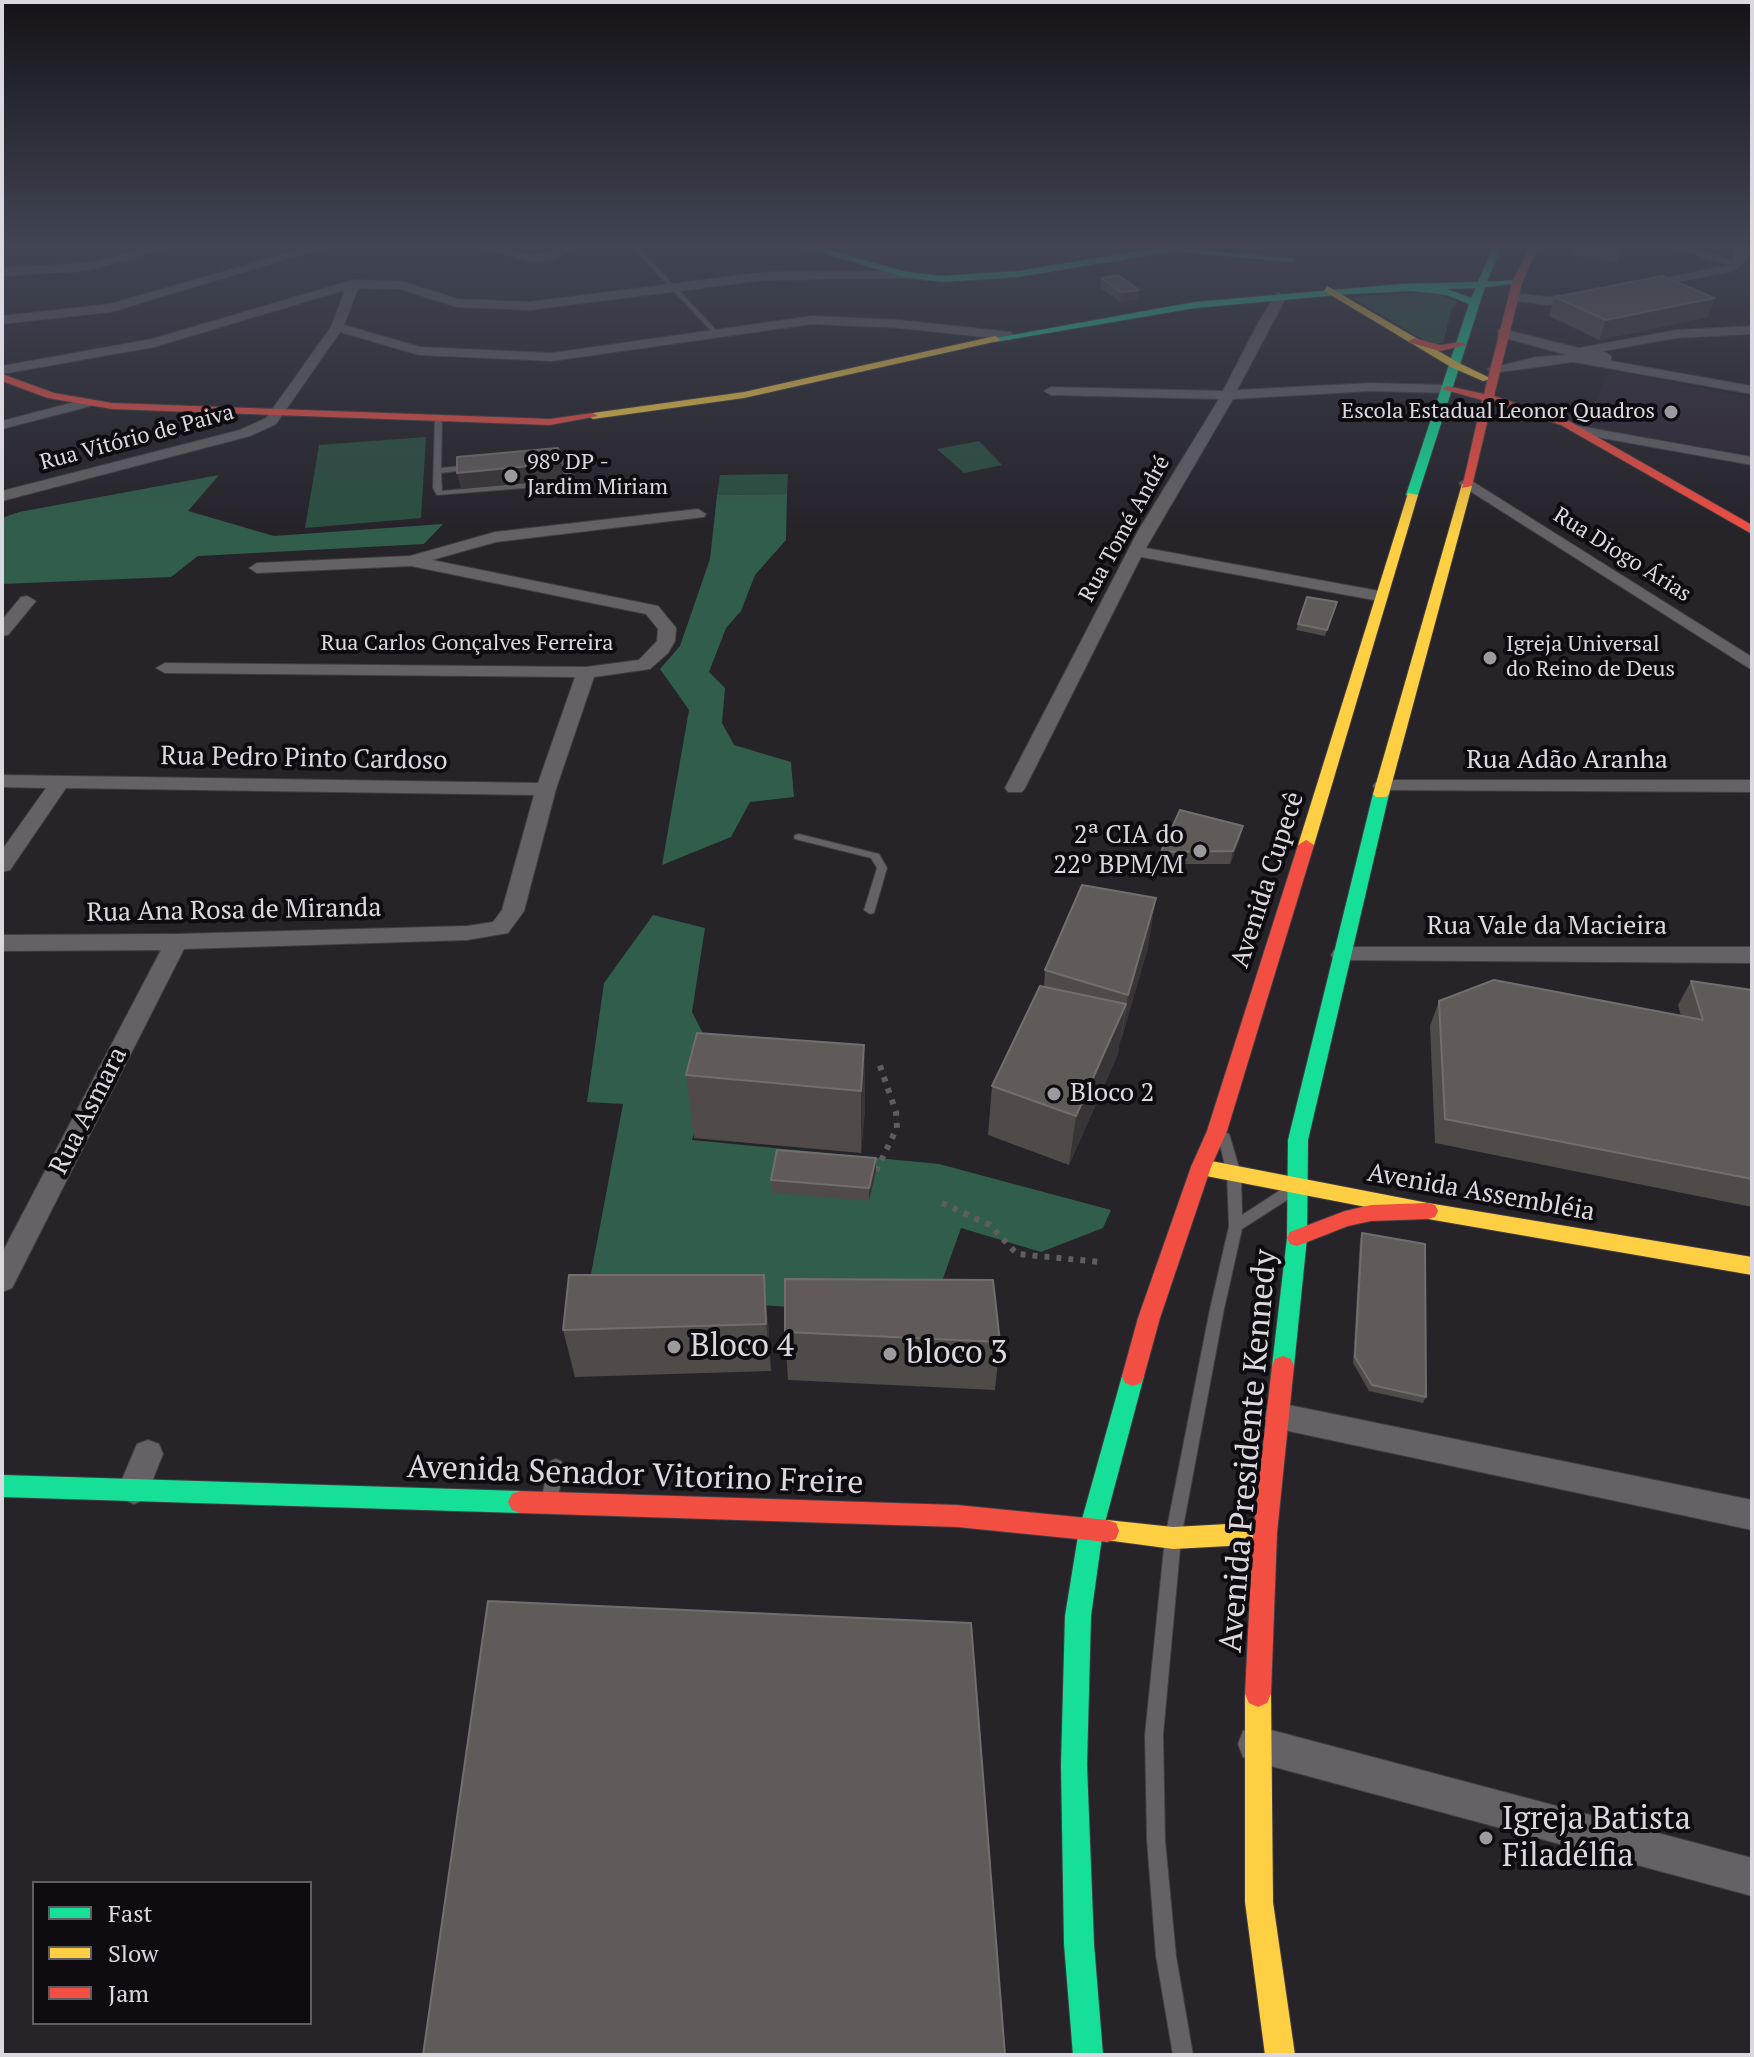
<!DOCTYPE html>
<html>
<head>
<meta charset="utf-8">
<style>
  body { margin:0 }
  #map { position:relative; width:1754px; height:2057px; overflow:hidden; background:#262329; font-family:"PT Serif",serif }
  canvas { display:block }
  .frame { position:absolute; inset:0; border:4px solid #dcd8df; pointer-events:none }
  .legend { position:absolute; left:32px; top:1881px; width:280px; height:144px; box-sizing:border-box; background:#0e0c10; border:2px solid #605e63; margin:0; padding:10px 14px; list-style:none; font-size:24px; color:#dcd8df }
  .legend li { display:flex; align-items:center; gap:16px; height:40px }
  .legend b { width:40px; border:2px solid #605e63 }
</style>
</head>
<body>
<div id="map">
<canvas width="1754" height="2057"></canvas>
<div class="frame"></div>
<ul class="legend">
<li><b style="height:10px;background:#16e098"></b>Fast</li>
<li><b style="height:10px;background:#ffcf43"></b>Slow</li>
<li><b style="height:10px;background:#f24e42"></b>Jam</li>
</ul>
</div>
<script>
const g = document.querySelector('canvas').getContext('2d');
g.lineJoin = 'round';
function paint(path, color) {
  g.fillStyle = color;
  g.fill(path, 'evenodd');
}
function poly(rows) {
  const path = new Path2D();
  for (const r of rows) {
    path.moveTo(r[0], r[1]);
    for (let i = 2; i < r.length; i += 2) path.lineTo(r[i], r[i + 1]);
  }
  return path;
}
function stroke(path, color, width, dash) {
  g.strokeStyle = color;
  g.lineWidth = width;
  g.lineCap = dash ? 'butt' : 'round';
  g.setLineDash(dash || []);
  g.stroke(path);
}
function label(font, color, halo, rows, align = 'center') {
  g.font = font + ' "PT Serif",serif';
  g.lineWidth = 8;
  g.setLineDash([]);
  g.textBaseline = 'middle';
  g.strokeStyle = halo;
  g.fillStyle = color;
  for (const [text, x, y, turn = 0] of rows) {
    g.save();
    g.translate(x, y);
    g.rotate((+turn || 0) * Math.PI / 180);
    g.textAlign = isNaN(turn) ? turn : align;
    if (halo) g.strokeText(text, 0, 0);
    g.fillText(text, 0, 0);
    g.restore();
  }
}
paint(poly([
  [1609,370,1752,398,1752,455,1584,426]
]), '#2f2634');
paint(poly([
  [1433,292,1458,302,1452,308,1443,343,1428,343,1351,297],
  [426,437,421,518,305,528,319,445],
  [979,441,1002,465,964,473,937,449],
  [788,474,787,494,717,495,720,475]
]), '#2a5040');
paint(poly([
  [219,475,188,511,274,536,443,524,424,544,198,556,171,577,2,584,2,518,19,512],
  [787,494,786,540,755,575,741,611,726,628,709,672,725,688,722,723,734,745,791,762,794,797,750,802,731,837,662,865,689,710,660,669,680,646,710,559,717,495],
  [653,915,705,928,692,1012,720,1067,705,1096,692,1140,939,1164,1111,1210,1103,1228,1041,1252,961,1228,930,1315,587,1295,623,1104,587,1102,604,983]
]), '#305e4b');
const lane = poly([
  [632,247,638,247,718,332,718,334,714,334,632,247],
  [435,417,442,419,441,468,471,465,475,467,471,469,441,473,442,491,564,479,562,463,542,462,542,458,545,458,568,459,572,480,562,485,437,495,433,488,435,417],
  [799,834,879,854,887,868,874,913,870,914,864,910,877,868,871,858,795,839,794,837,795,835,799,834],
  [1224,1132,1229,1134,1230,1137,1241,1174,1242,1215,1285,1187,1290,1186,1295,1187,1297,1191,1295,1195,1242,1229,1224,1309,1181,1538,1163,1735,1165,1840,1176,1956,1193,2055,1173,2055,1156,1956,1147,1840,1145,1735,1165,1538,1210,1309,1229,1226,1227,1174,1218,1137,1219,1134,1224,1132],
  [556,1459,561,1461,564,1466,558,1497,556,1502,550,1504,544,1502,542,1497,548,1466,551,1461,556,1459]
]);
const street = poly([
  [154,247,173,247,85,271,2,276,2,268,85,263,154,247],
  [309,247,327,247,111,312,2,324,2,316,110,304,309,247],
  [477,247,497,247,534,256,563,247,578,247,553,259,534,262,477,247],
  [1669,247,1687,247,1734,260,1734,247,1746,247,1748,259,1734,271,1640,289,1640,283,1728,265,1669,247],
  [906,271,910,272,910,278,765,280,530,310,457,307,400,289,358,288,344,325,420,347,552,353,812,316,900,320,1010,332,1016,336,1010,340,900,328,812,324,552,361,419,355,340,332,276,424,250,436,2,501,2,491,240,430,266,418,331,327,345,290,154,347,2,374,2,366,152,339,353,280,401,281,458,299,530,302,765,272,906,271],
  [1277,293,1287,296,1237,390,1371,383,1447,385,1454,389,1447,393,1371,391,1233,399,1146,548,1379,591,1388,596,1379,601,1141,557,1025,788,1022,792,1008,792,1005,788,1138,531,1219,399,1051,395,1044,391,1051,387,1223,391,1258,323,1277,293],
  [1515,293,1547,297,1584,293,1590,297,1584,301,1547,305,1511,300,1511,294,1515,293],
  [1752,326,1752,334,1676,338,1603,351,1611,356,1611,361,1752,386,1752,394,1573,362,1494,373,1487,369,1536,357,1567,355,1498,336,1498,330,1503,329,1579,348,1676,330,1752,326],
  [86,399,93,403,91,406,2,429,2,421,86,399],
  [1579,426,1752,457,1752,465,1574,433,1574,427,1579,426],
  [1467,478,1752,657,1752,670,1462,486,1459,483,1467,478],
  [698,509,706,514,704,517,496,542,432,560,658,606,676,628,675,641,668,653,650,669,594,677,556,789,524,911,508,933,467,940,184,949,12,1288,2,1292,2,1253,161,950,2,951,2,935,176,934,467,926,493,922,502,910,534,795,66,788,10,870,2,872,2,850,46,788,2,787,2,775,538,783,575,677,165,673,156,668,165,663,586,667,639,660,657,641,658,629,646,614,411,566,257,573,249,568,257,563,410,556,495,532,698,509],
  [27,596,36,601,8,635,2,636,2,620,21,597,27,596],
  [1383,780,1752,780,1752,792,1376,790,1373,786,1376,782,1383,780],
  [1342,947,1752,947,1752,963,1334,960,1331,955,1334,950,1342,947],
  [1279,1403,1752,1500,1752,1530,1279,1429,1268,1426,1264,1416,1268,1406,1279,1403],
  [148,1440,159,1444,163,1454,145,1499,134,1504,123,1499,118,1489,137,1444,148,1440],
  [1256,1726,1752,1858,1752,1896,1256,1762,1243,1757,1238,1744,1243,1731,1256,1726]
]);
const fast = poly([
  [804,247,817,247,907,272,941,276,1018,271,1165,247,1296,259,1292,262,1174,251,1018,277,941,282,903,277,804,247],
  [1493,247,1501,247,1487,282,1517,280,1522,283,1485,287,1418,495,1412,498,1406,495,1469,304,1447,295,1412,291,1349,294,1195,308,995,342,990,339,1195,302,1402,284,1478,282,1493,247],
  [1476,288,1471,298,1447,289,1476,288],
  [1381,789,1389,794,1308,1140,1307,1238,1294,1366,1291,1373,1283,1376,1275,1373,1272,1366,1287,1238,1288,1140,1373,794,1381,789],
  [1133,1366,1141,1369,1144,1376,1103,1530,1091,1616,1087,1765,1094,1944,1103,2055,1073,2055,1064,1944,1061,1765,1065,1616,1079,1530,1122,1376,1125,1369,1133,1366],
  [2,1475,520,1491,528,1494,532,1502,528,1510,520,1513,2,1497,2,1475]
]);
const slow = poly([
  [1327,286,1459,363,1492,379,1483,381,1451,367,1324,291,1327,286],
  [995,336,1000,339,998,341,744,398,593,419,588,416,593,413,744,392,995,336],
  [1462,484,1472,486,1389,794,1386,797,1376,797,1373,794,1462,484],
  [1408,493,1418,495,1314,845,1306,850,1300,848,1298,845,1408,493],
  [1201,1159,1428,1203,1752,1257,1752,1275,1428,1219,1201,1175,1194,1172,1191,1167,1194,1162,1201,1159],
  [1107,1520,1173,1527,1265,1522,1274,1525,1277,1533,1274,1541,1265,1544,1173,1549,1098,1539,1095,1531,1098,1523,1107,1520],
  [1258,1681,1267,1685,1271,1694,1273,1902,1295,2055,1265,2055,1245,1902,1245,1694,1249,1685,1258,1681]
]);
const jam = poly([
  [1530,247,1538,247,1522,283,1494,396,1569,421,1752,525,1752,534,1561,425,1492,402,1472,486,1462,488,1482,400,1442,389,1447,386,1484,394,1512,283,1530,247],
  [1414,338,1440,345,1461,342,1466,345,1440,351,1411,343,1409,341,1414,338],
  [2,374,54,393,112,403,550,419,593,413,598,416,550,425,112,409,48,398,2,381,2,374],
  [1306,840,1314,845,1227,1131,1211,1167,1160,1318,1144,1376,1141,1383,1133,1386,1125,1383,1122,1376,1138,1318,1191,1167,1207,1131,1298,845,1306,840],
  [1428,1203,1435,1205,1438,1211,1435,1217,1428,1219,1371,1221,1348,1226,1297,1246,1290,1244,1287,1238,1290,1232,1345,1211,1371,1205,1428,1203],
  [1283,1356,1291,1359,1294,1366,1277,1533,1271,1694,1267,1703,1258,1707,1249,1703,1245,1694,1253,1533,1272,1366,1275,1359,1283,1356],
  [520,1491,957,1505,1107,1520,1116,1523,1119,1531,1116,1539,1107,1542,957,1527,520,1513,512,1510,508,1502,512,1494,520,1491]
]);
stroke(lane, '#403e42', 2);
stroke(street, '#403e42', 2);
stroke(fast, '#403e42', 2);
stroke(slow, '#403e42', 2);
stroke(jam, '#403e42', 2);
stroke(poly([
  [876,1171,897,1128,896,1112,879,1063],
  [942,1203,990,1225,1017,1254,1101,1262]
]), '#5f5d60', 6, [5, 7]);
paint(lane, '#646265');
paint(street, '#646265');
paint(fast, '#16e098');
paint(slow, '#ffcf43');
paint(jam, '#f24e42');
paint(poly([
  [1576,247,1622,247,1617,263,1573,255],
  [1101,278,1138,299,1120,302,1100,287],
  [1555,297,1708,317,1599,340,1549,316],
  [1337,602,1325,636,1296,630,1298,624],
  [1243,826,1240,838,1230,864,1159,864,1161,852],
  [1148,948,1119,1044,1118,1054,1069,1165,988,1135,992,1086,1044,987,1045,970],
  [1691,981,1752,990,1752,1207,1435,1143,1430,1026,1439,1001,1681,1016,1678,1005],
  [864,1045,865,1108,861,1153,694,1138,686,1075],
  [876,1171,869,1201,772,1193,771,1180],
  [1362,1233,1426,1397,1423,1403,1369,1391,1353,1363,1360,1240],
  [768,1323,771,1371,575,1377,563,1330],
  [785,1332,1000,1342,995,1390,788,1380]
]), '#504b48');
paint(poly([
  [1139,290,1138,299,1120,302,1121,292],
  [1715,298,1708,317,1599,340,1606,320],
  [560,463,563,480,461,489,457,473],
  [1243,826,1240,838,1230,864,1233,851],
  [1156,898,1148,948,1120,1045,1128,995],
  [1126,1004,1118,1054,1069,1165,1076,1116],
  [864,1045,865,1108,861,1153,861,1091],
  [876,1158,876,1171,869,1201,869,1188],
  [764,1275,768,1323,771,1371,766,1324]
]), '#393435');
const building = poly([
  [1118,275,1139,290,1121,292,1101,278,1118,275],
  [1662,276,1715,298,1606,320,1555,297,1662,276],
  [558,448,560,463,457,473,457,457,558,448],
  [1307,597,1337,602,1327,630,1298,624,1307,597],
  [1180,810,1243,826,1233,851,1161,852,1180,810],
  [1082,885,1156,898,1128,995,1045,970,1082,885],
  [1494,980,1703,1020,1691,981,1752,990,1752,1179,1445,1119,1439,1001,1494,980],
  [1040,986,1126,1004,1076,1116,992,1086,1040,986],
  [697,1033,864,1045,861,1091,686,1075,697,1033],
  [777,1150,876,1158,869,1188,771,1180,777,1150],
  [1362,1233,1425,1244,1426,1397,1372,1385,1355,1357,1362,1233],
  [569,1275,764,1275,766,1324,563,1330,569,1275],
  [785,1279,993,1280,1000,1342,785,1332,785,1279],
  [488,1601,971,1623,1005,2055,423,2055,488,1601]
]);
paint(building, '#605a59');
stroke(building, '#736e6e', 2);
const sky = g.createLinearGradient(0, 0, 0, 535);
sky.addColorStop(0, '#151317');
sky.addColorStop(0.46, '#414554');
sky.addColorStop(1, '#41455400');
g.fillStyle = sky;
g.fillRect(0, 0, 1754, 535);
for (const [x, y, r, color] of [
  [1671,412,8,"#9c999f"],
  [511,476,8,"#9c999f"],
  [1490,658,8,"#9c999f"],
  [1200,851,8,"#9c999f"],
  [1054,1094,8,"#9c999f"],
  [674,1347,8,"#9c999f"],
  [890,1354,8,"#9c999f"],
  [1486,1838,8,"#9c999f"]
]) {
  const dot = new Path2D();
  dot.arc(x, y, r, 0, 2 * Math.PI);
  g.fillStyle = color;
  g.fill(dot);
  stroke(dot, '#0e0c10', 3);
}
label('22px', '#dcd8df', '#0e0c10', [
  ["Escola Estadual Leonor Quadros",1655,412,"right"],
  ["98º DP -",527,463],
  ["Jardim Miriam",527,488],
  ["Igreja Universal",1506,645],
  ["do Reino de Deus",1506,670]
], 'left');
label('22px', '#dcd8df', '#0e0c10', [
  ["Rua Vitório de Paiva",137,438,-15],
  ["Rua Tomé André",1125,529,-61],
  ["Rua Diogo Árias",1622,555,32],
  ["Rua Carlos Gonçalves Ferreira",467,644]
]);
label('26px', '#dcd8df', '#0e0c10', [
  ["Rua Pedro Pinto Cardoso",304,759,1],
  ["Rua Adão Aranha",1567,761],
  ["Avenida Cupecê",1268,880,-72],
  ["Rua Ana Rosa de Miranda",234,911,-1],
  ["Rua Vale da Macieira",1547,927],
  ["Rua Asmara",89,1111,-63],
  ["Avenida Assembléia",1481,1193,10]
]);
label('26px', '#dcd8df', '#0e0c10', [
  ["2ª CIA do",1184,836],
  ["22º BPM/M",1184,866],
  ["Bloco 2",1070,1094,"left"]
], 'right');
label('32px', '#dcd8df', '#0e0c10', [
  ["Bloco 4",690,1347],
  ["bloco 3",906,1354],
  ["Igreja Batista",1502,1820],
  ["Filadélfia",1502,1857]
], 'left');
label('32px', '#dcd8df', '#0e0c10', [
  ["Avenida Presidente Kennedy",1249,1451,-85],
  ["Avenida Senador Vitorino Freire",635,1476,2]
]);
</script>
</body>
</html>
